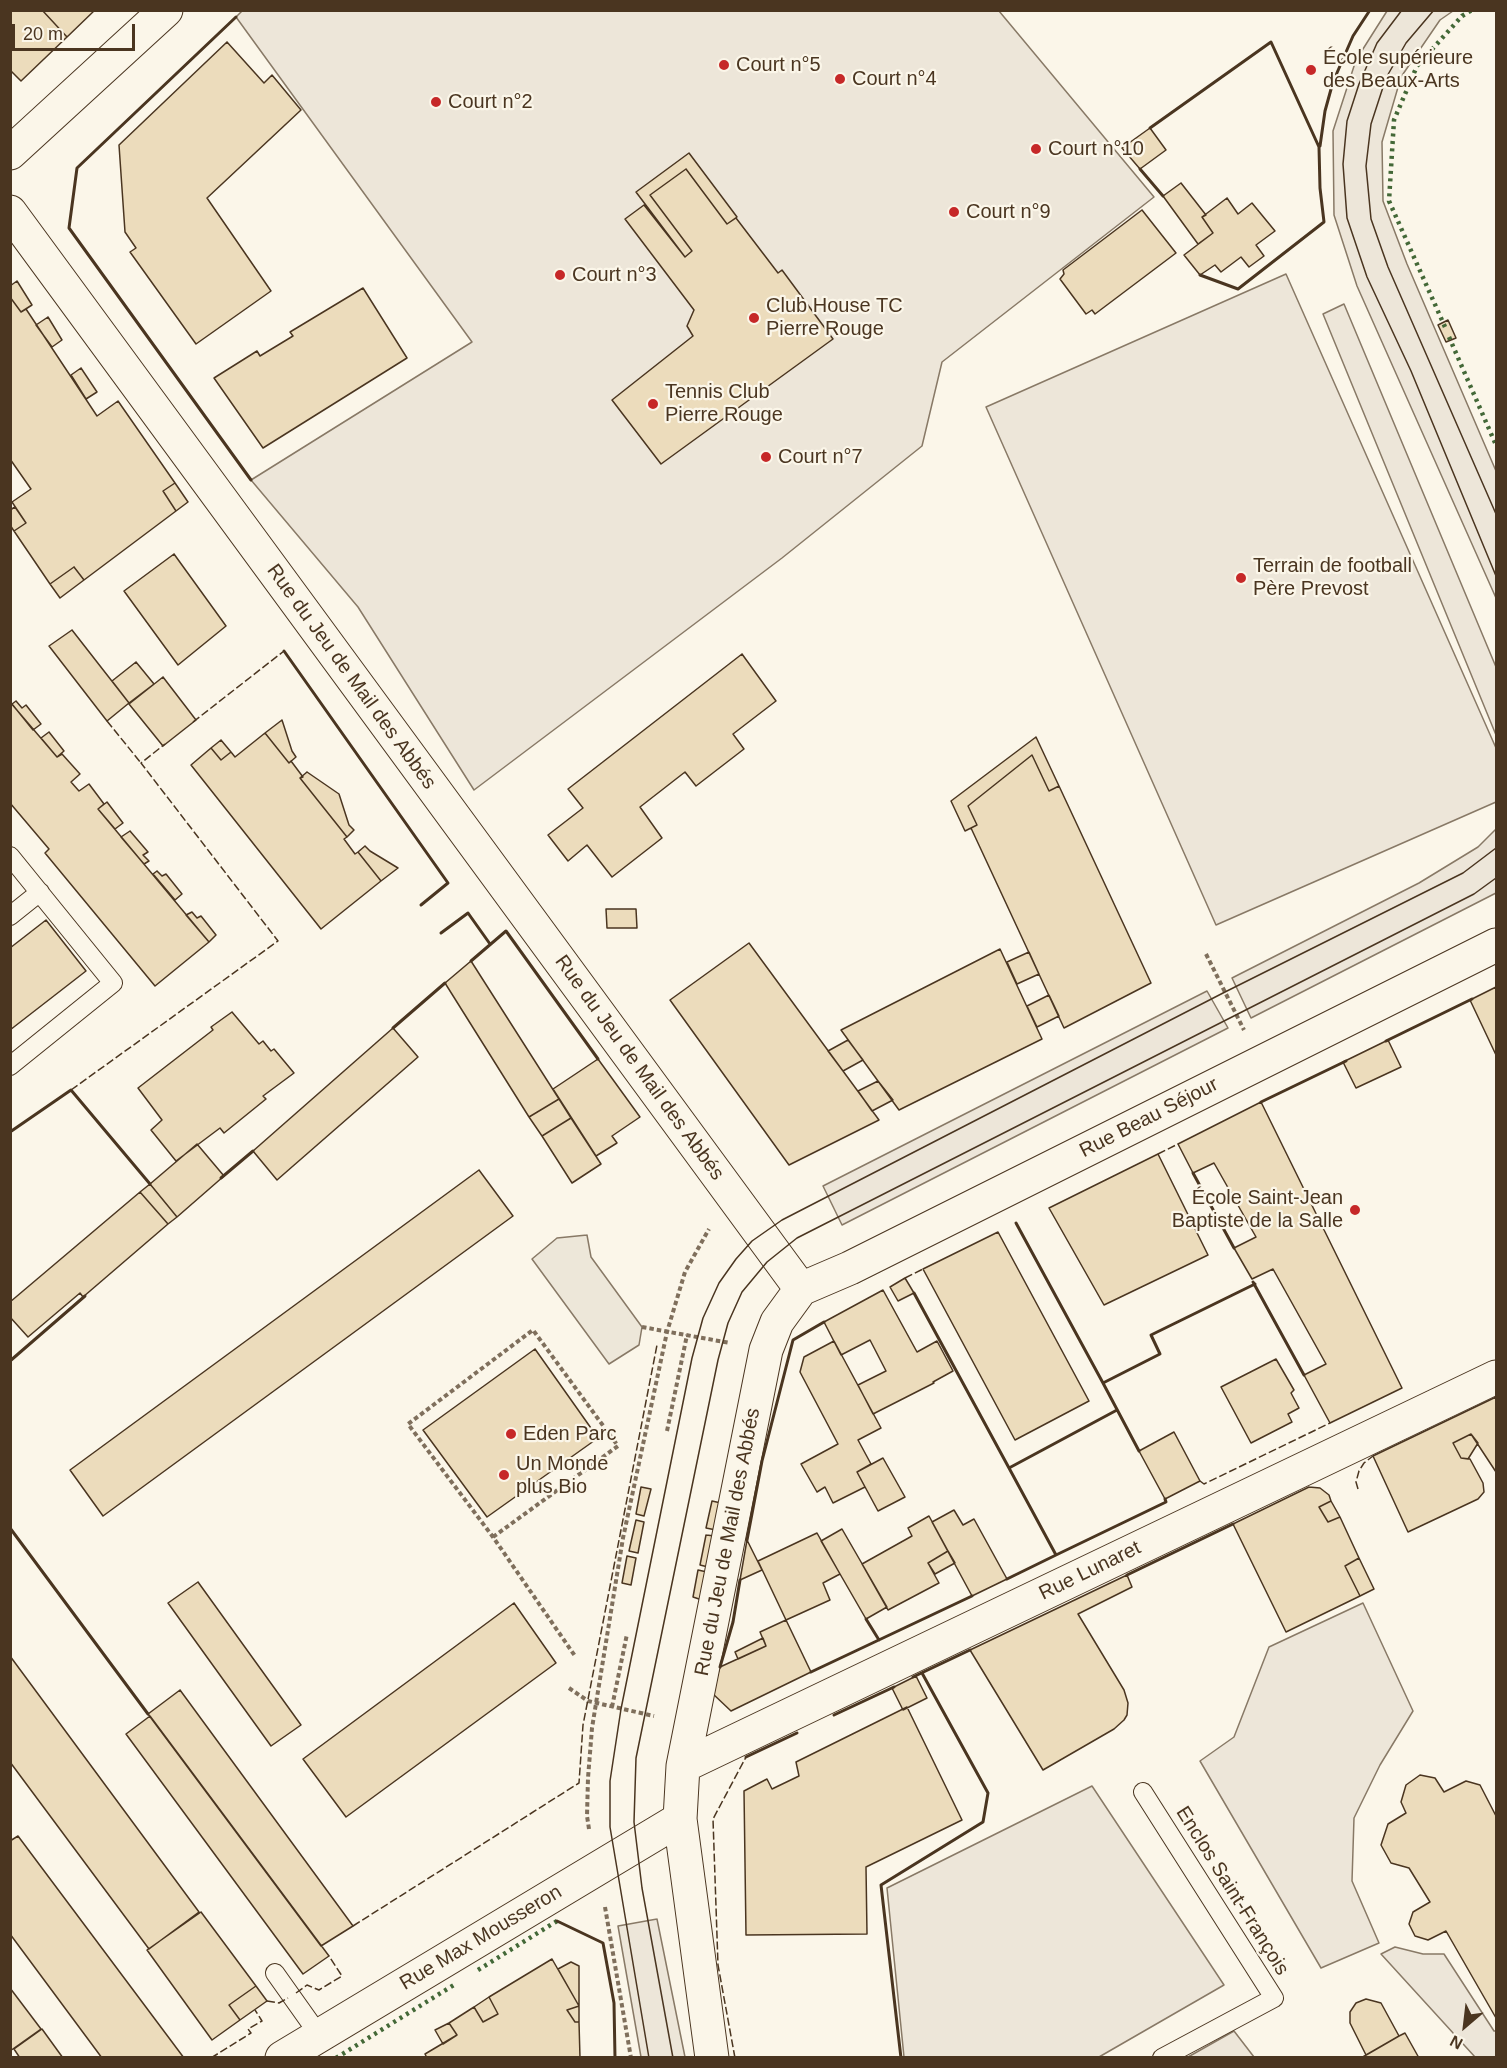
<!DOCTYPE html>
<html>
<head>
<meta charset="utf-8">
<style>
  body { margin:0 }
  #map { position:relative; width:1507px; height:2068px; overflow:hidden; background:#fbf6e9; font-family:Arial,sans-serif }
  canvas { display:block }
  .frame { position:absolute; inset:0; border:12px solid #4a3520; pointer-events:none }
  .north { position:absolute; left:1435px; top:1996px; width:60px; height:60px; -webkit-text-stroke:4px #fbf6e9; paint-order:stroke; rotate:208deg; font-size:16px; font-weight:700; line-height:24px; text-align:center; color:#4a3520 }
  .north::after { content:''; display:block; margin:auto; width:21px; height:27px; background:#4a3520; clip-path:polygon(50% 0,100% 100%,50% 72%,0 100%) }
  .scale { position:absolute; left:12px; top:24px; width:123px; height:27px; box-sizing:border-box; border:3px solid #4a3520; border-top:0; padding-left:8px; font-size:18px; line-height:21px; white-space:nowrap; color:#4a3520; -webkit-text-stroke:4px #fbf6e9; paint-order:stroke }
</style>
</head>
<body>
<div id="map">
<canvas width="1507" height="2068"></canvas>
<div class="frame"></div>
<div class="north">N</div>
<div class="scale">20 m</div>
</div>
<script>
const g = document.querySelector('canvas').getContext('2d');
g.lineJoin = 'round';
function paint(path, color) {
  g.fillStyle = color;
  g.fill(path, 'evenodd');
}
function poly(rows) {
  const path = new Path2D();
  for (const r of rows) {
    path.moveTo(r[0], r[1]);
    for (let i = 2; i < r.length; i += 2) path.lineTo(r[i], r[i + 1]);
  }
  return path;
}
function stroke(path, color, width, dash) {
  g.strokeStyle = color;
  g.lineWidth = width;
  g.lineCap = dash ? 'butt' : 'round';
  g.setLineDash(dash || []);
  g.stroke(path);
}
function label(font, color, halo, rows, align = 'center') {
  g.font = font + ' Arial,sans-serif';
  g.lineWidth = 4.5;
  g.setLineDash([]);
  g.textBaseline = 'middle';
  g.strokeStyle = halo;
  g.fillStyle = color;
  for (const [text, x, y, turn = 0] of rows) {
    g.save();
    g.translate(x, y);
    g.rotate((+turn || 0) * Math.PI / 180);
    g.textAlign = isNaN(turn) ? turn : align;
    if (halo) g.strokeText(text, 0, 0);
    g.fillText(text, 0, 0);
    g.restore();
  }
}
const green = poly([
  [243,10,999,11,1154,197,942,362,922,446,782,558,474,790,358,607,251,480,472,342,236,17,243,10],
  [1387,11,1453,11,1440,20,1401,77,1382,142,1383,201,1407,264,1496,471,1496,598,1357,286,1334,215,1333,131,1356,60,1387,11],
  [1286,274,1496,748,1496,802,1216,925,986,407,1286,274],
  [1344,304,1496,667,1496,735,1323,314,1344,304],
  [1496,829,1496,893,1251,1018,1232,978,1419,883,1478,847,1496,829],
  [1207,991,1228,1028,842,1225,823,1186,1207,991],
  [1363,1603,1413,1711,1380,1765,1354,1818,1352,1881,1379,1943,1321,1968,1200,1761,1234,1737,1269,1647,1363,1603],
  [1092,1786,1224,1985,1099,2057,904,2057,887,1888,1092,1786],
  [657,1919,685,2057,641,2057,618,1926,657,1919],
  [1395,1947,1423,1954,1444,1954,1494,2031,1496,2031,1496,2057,1475,2057,1381,1954,1395,1947],
  [1234,2031,1254,2057,1188,2057,1234,2031]
]);
paint(green, '#ede6d9');
stroke(green, '#887966', 1.5);
const parking = poly([
  [587,1235,591,1257,642,1327,639,1345,609,1364,532,1259,557,1238,587,1235]
]);
paint(parking, '#ede7d9');
stroke(parking, '#887966', 1.5);
const building = poly([
  [10,10,42,10,67,37,21,81,10,70,10,10],
  [42,10,95,10,67,37,42,10],
  [227,42,264,83,272,75,301,110,207,198,271,291,196,344,130,252,136,248,125,232,119,145,227,42],
  [1150,128,1166,150,1140,169,1122,148,1150,128],
  [689,153,737,217,727,224,686,169,650,195,692,251,685,257,636,192,689,153],
  [686,169,727,224,736,218,778,273,782,270,833,339,661,464,612,400,693,336,687,326,694,310,625,219,644,205,685,257,692,251,650,195,686,169],
  [1181,183,1206,215,1202,217,1213,233,1198,244,1163,196,1181,183],
  [1227,198,1238,214,1252,203,1275,231,1256,245,1264,256,1249,267,1241,257,1221,272,1215,265,1200,275,1184,255,1213,233,1202,217,1227,198],
  [1142,210,1176,253,1095,314,1092,310,1086,314,1060,279,1064,274,1063,270,1142,210],
  [17,281,32,305,21,312,10,297,10,286,17,281],
  [363,288,407,358,263,448,214,378,257,351,260,356,293,336,290,332,363,288],
  [10,297,21,312,26,309,97,416,118,401,175,483,163,491,176,511,84,580,74,567,50,584,14,531,26,523,12,502,31,489,10,459,10,297],
  [48,317,62,340,52,347,36,325,48,317],
  [1448,320,1456,338,1446,342,1438,325,1448,320],
  [81,368,97,392,86,399,71,375,81,368],
  [175,483,188,502,176,511,163,491,175,483],
  [15,507,26,523,14,531,10,525,10,510,15,507],
  [174,554,226,626,178,665,124,591,174,554],
  [74,567,84,580,60,598,50,584,74,567],
  [72,630,129,703,107,721,49,646,72,630],
  [742,654,776,701,733,734,744,749,696,786,685,772,640,807,662,838,612,877,587,845,568,861,548,835,583,808,568,789,742,654],
  [136,662,154,684,129,703,112,681,136,662],
  [163,677,196,720,163,746,129,704,163,677],
  [16,701,22,708,26,705,41,724,33,730,12,704,16,701],
  [10,702,57,757,62,754,80,774,71,782,79,791,89,784,104,804,98,809,209,942,155,986,45,853,49,849,10,803,10,702],
  [282,720,292,751,296,757,289,763,265,733,282,720],
  [49,732,64,751,57,757,41,738,49,732],
  [265,733,289,763,291,761,303,777,300,778,347,837,344,839,355,854,358,852,381,881,321,929,191,765,211,748,221,760,231,752,235,757,265,733],
  [1036,737,1059,786,1049,791,1032,755,968,806,977,825,965,831,951,801,1036,737],
  [221,740,231,752,221,760,211,748,221,740],
  [1032,755,1049,791,1059,786,1151,983,1064,1028,971,828,977,825,968,806,1032,755],
  [307,772,339,794,349,825,354,830,347,837,300,778,307,772],
  [107,802,123,823,115,829,98,809,107,802],
  [130,831,148,852,143,855,149,861,144,864,121,837,130,831],
  [365,846,370,851,398,868,381,881,358,852,365,846],
  [157,871,162,876,166,874,182,894,175,900,153,874,157,871],
  [606,909,636,909,637,928,607,928,606,909],
  [192,912,197,918,201,916,216,935,209,942,186,915,192,912],
  [46,920,86,971,10,1030,10,948,46,920],
  [749,943,879,1120,789,1165,670,1000,749,943],
  [1000,949,1042,1039,899,1110,841,1030,1000,949],
  [1029,952,1039,974,1017,984,1007,962,1029,952],
  [471,961,559,1099,529,1117,445,983,471,961],
  [1496,987,1496,1055,1470,1000,1496,987],
  [1049,995,1059,1016,1037,1027,1027,1006,1049,995],
  [232,1012,259,1044,263,1041,271,1051,274,1049,294,1073,263,1096,266,1099,224,1133,220,1128,176,1161,151,1130,162,1120,138,1088,213,1030,211,1027,232,1012],
  [393,1028,418,1057,277,1180,253,1151,393,1028],
  [848,1040,863,1060,843,1071,828,1051,848,1040],
  [1388,1040,1401,1067,1356,1088,1343,1062,1388,1040],
  [598,1059,640,1117,612,1136,617,1143,596,1156,553,1089,598,1059],
  [878,1081,893,1100,872,1111,858,1091,878,1081],
  [559,1099,571,1118,542,1136,529,1117,559,1099],
  [1261,1102,1402,1388,1330,1423,1304,1375,1326,1364,1273,1269,1252,1279,1234,1248,1256,1237,1214,1163,1193,1173,1178,1144,1261,1102],
  [571,1118,601,1164,572,1183,542,1136,571,1118],
  [197,1144,224,1176,177,1217,150,1184,197,1144],
  [1158,1154,1208,1255,1104,1305,1049,1208,1158,1154],
  [479,1170,513,1216,103,1516,70,1470,479,1170],
  [150,1184,177,1217,168,1224,140,1192,150,1184],
  [140,1192,168,1224,83,1297,80,1293,28,1337,10,1317,10,1302,140,1192],
  [998,1232,1089,1401,1015,1440,923,1269,998,1232],
  [905,1278,914,1293,898,1301,890,1287,905,1278],
  [883,1290,917,1352,937,1341,953,1371,933,1382,934,1383,873,1414,858,1385,886,1371,870,1340,841,1355,824,1322,883,1290],
  [834,1341,881,1428,858,1440,871,1464,857,1472,865,1487,833,1503,825,1487,817,1492,801,1464,838,1444,800,1372,804,1357,834,1341],
  [535,1349,598,1438,487,1517,423,1430,535,1349],
  [1276,1359,1294,1390,1291,1393,1299,1408,1288,1414,1292,1422,1251,1443,1221,1387,1276,1359],
  [1496,1397,1496,1472,1471,1434,1453,1443,1461,1458,1470,1459,1483,1483,1484,1492,1478,1499,1408,1532,1373,1456,1496,1397],
  [1174,1432,1200,1481,1165,1499,1139,1451,1174,1432],
  [1471,1434,1478,1443,1468,1459,1461,1458,1453,1443,1471,1434],
  [883,1458,905,1497,878,1511,857,1472,883,1458],
  [641,1487,651,1489,644,1516,636,1514,641,1487],
  [1309,1487,1320,1488,1329,1495,1331,1501,1319,1507,1328,1522,1340,1517,1359,1558,1345,1566,1360,1596,1286,1632,1233,1524,1309,1487],
  [712,1501,721,1503,716,1530,706,1528,712,1501],
  [1331,1501,1340,1517,1328,1522,1319,1507,1331,1501],
  [954,1510,963,1525,974,1519,1007,1579,972,1596,932,1522,954,1510],
  [929,1516,948,1551,928,1563,939,1583,888,1610,862,1564,912,1536,908,1528,929,1516],
  [636,1520,644,1522,638,1553,629,1551,636,1520],
  [842,1529,887,1607,866,1619,821,1541,842,1529],
  [817,1533,840,1574,823,1583,830,1600,786,1620,758,1561,817,1533],
  [706,1535,715,1536,708,1567,700,1565,706,1535],
  [747,1540,762,1570,740,1580,747,1540],
  [948,1551,955,1563,935,1574,928,1563,948,1551],
  [627,1556,636,1558,631,1585,622,1583,627,1556],
  [1359,1558,1374,1589,1360,1596,1345,1566,1359,1558],
  [698,1570,707,1572,702,1600,693,1597,698,1570],
  [1127,1575,1132,1587,1078,1614,1124,1690,1128,1703,1127,1715,1124,1720,1114,1729,1043,1770,970,1650,1127,1575],
  [198,1582,301,1725,271,1746,168,1603,198,1582],
  [514,1603,556,1663,346,1817,303,1759,514,1603],
  [786,1620,811,1672,731,1711,712,1693,720,1667,766,1646,760,1632,786,1620],
  [763,1638,766,1646,738,1659,735,1652,763,1638],
  [10,1656,199,1912,149,1949,10,1762,10,1656],
  [916,1676,927,1698,903,1710,892,1688,916,1676],
  [180,1690,353,1926,321,1946,148,1714,180,1690],
  [907,1707,962,1820,866,1867,867,1934,746,1935,744,1791,767,1779,772,1789,799,1776,796,1762,907,1707],
  [150,1716,329,1956,303,1974,126,1734,150,1716],
  [1420,1775,1435,1778,1444,1792,1466,1781,1480,1785,1496,1816,1496,2018,1446,1931,1428,1940,1415,1936,1409,1924,1413,1912,1430,1902,1409,1868,1391,1863,1381,1845,1388,1824,1406,1813,1401,1802,1406,1785,1420,1775],
  [18,1836,184,2058,102,2058,10,1934,10,1841,18,1836],
  [201,1912,256,1986,229,2005,240,2020,212,2040,147,1950,201,1912],
  [552,1959,579,2006,567,2010,575,2022,579,2022,580,2058,427,2058,425,2054,457,2035,449,2023,474,2007,483,2022,498,2014,489,1997,552,1959],
  [571,1962,579,1966,579,2006,558,1969,571,1962],
  [256,1986,267,2001,240,2020,229,2005,256,1986],
  [10,1988,41,2029,10,2051,10,1988],
  [489,1997,498,2014,483,2022,474,2007,489,1997],
  [1366,1999,1381,2003,1399,2036,1366,2055,1350,2023,1350,2012,1356,2003,1366,1999],
  [579,2006,579,2022,575,2022,567,2010,579,2006],
  [449,2023,457,2035,443,2044,435,2030,449,2023],
  [42,2029,63,2058,20,2058,14,2049,42,2029],
  [1405,2033,1419,2058,1361,2058,1399,2036,1405,2033]
]);
paint(building, '#ecdcbc');
stroke(building, '#4a3520', 1.5);
const lane = poly([
  [10,856,113,983,10,1066],
  [10,916,40,892],
  [1143,1792,1274,1998,1162,2058],
  [275,1973,319,2035]
]);
const street = poly([
  [10,212,801,1289],
  [801,1289,850,1268,1496,945],
  [683,1766,1496,1377],
  [282,2058,680,1819],
  [712,2058,680,1819,683,1766,766,1350,777,1322,801,1289]
]);
const secondary = poly([
  [10,153,166,10]
]);
stroke(lane, '#4a3520', 20);
stroke(street, '#4a3520', 35);
stroke(secondary, '#4a3520', 35);
stroke(poly([
  [1206,954,1244,1030],
  [642,1327,730,1343],
  [667,1431,687,1335],
  [493,1537,618,1446,533,1330,408,1424,493,1537,575,1656],
  [569,1688,588,1701,654,1716],
  [612,1707,627,1634],
  [589,1829,587,1816,588,1778,592,1728,623,1538,667,1332,685,1272,709,1229],
  [605,1907,631,2058]
]), '#7f6f5c', 4, [4.5, 3]);
stroke(lane, '#fbf6e9', 18);
stroke(street, '#fbf6e9', 33);
stroke(secondary, '#fbf6e9', 33);
stroke(poly([
  [1402,10,1377,43,1359,84,1347,121,1343,164,1347,218,1367,277,1411,371,1496,576],
  [1434,10,1406,43,1386,78,1371,124,1366,166,1371,219,1388,267,1496,514],
  [649,2058,610,1827,610,1781,621,1709,692,1358,703,1318,719,1283,736,1259,752,1241,782,1220,1225,992,1463,873,1496,848],
  [673,2058,642,1888,634,1822,636,1758,718,1360,728,1323,742,1292,767,1262,797,1238,1474,894,1496,878]
]), '#4a3520', 1.5);
stroke(poly([
  [1445,327,1389,201,1394,120,1417,66,1462,16,1472,10],
  [1449,337,1496,445],
  [478,1970,557,1921],
  [336,2058,457,1983]
]), '#436837', 4.5, [3, 4.5]);
stroke(poly([
  [107,721,141,763],
  [193,722,284,651],
  [71,1090,278,941,141,763,165,744],
  [1158,1154,1178,1144],
  [905,1278,923,1269],
  [1200,1481,1204,1484,1330,1423],
  [1358,1489,1356,1482,1359,1471,1364,1463,1373,1456],
  [353,1926,579,1783,583,1725,657,1345],
  [296,1993,307,1985,319,1990,342,1976,329,1956],
  [267,2001,279,2003,288,1998],
  [211,2058,251,2033,248,2029,262,2021,255,2010],
  [735,2058,718,1965,713,1819,746,1757]
]), '#4a3520', 1.5, [8, 3]);
stroke(poly([
  [236,17,77,168,69,228,251,480],
  [1150,128,1271,42,1319,147,1320,188,1324,222,1238,289,1200,275],
  [1320,146,1325,111,1333,82,1353,36,1370,10],
  [1140,169,1163,196],
  [284,651,448,883,421,905],
  [441,933,468,913,490,944],
  [471,961,506,931,598,1059],
  [393,1028,445,983],
  [1386,1041,1472,999],
  [1261,1102,1346,1061],
  [10,1132,71,1090,150,1184],
  [1193,1173,1234,1248],
  [221,1178,253,1151],
  [1016,1223,1103,1383,1160,1354,1151,1335,1255,1284],
  [1253,1282,1304,1375],
  [914,1293,1009,1468,1117,1410],
  [10,1361,85,1296],
  [1103,1383,1139,1451],
  [1009,1468,1056,1555,1166,1502,1165,1499],
  [10,1528,148,1714],
  [747,1540,762,1461,793,1340,824,1322],
  [1127,1575,1233,1524],
  [1007,1579,1056,1555],
  [866,1619,879,1640],
  [720,1667,733,1622,740,1580],
  [811,1672,972,1596],
  [913,1677,970,1650],
  [834,1715,894,1687],
  [746,1757,797,1733],
  [557,1921,603,1943,614,2003,615,2058],
  [901,2058,881,1885,983,1822,988,1793,922,1673]
]), '#4a3520', 3);
for (const [x, y, r, color] of [
  [724,65,6,"#c62828"],
  [1311,70,6,"#c62828"],
  [840,79,6,"#c62828"],
  [436,102,6,"#c62828"],
  [1036,149,6,"#c62828"],
  [954,212,6,"#c62828"],
  [560,275,6,"#c62828"],
  [754,318,6,"#c62828"],
  [653,404,6,"#c62828"],
  [766,457,6,"#c62828"],
  [1241,578,6,"#c62828"],
  [1355,1210,6,"#c62828"],
  [511,1434,6,"#c62828"],
  [504,1475,6,"#c62828"]
]) {
  const dot = new Path2D();
  dot.arc(x, y, r, 0, 2 * Math.PI);
  g.fillStyle = color;
  g.fill(dot);
  stroke(dot, '#fbf6e9', 2);
}
label('20px', '#4a3520', '#fbf6e9', [
  ["École supérieure",1323,58],
  ["des Beaux-Arts",1323,81],
  ["Court n°5",736,65],
  ["Court n°4",852,79],
  ["Court n°2",448,102],
  ["Court n°10",1048,149],
  ["Court n°9",966,212],
  ["Court n°3",572,275],
  ["Club House TC",766,306],
  ["Pierre Rouge",766,329],
  ["Tennis Club",665,392],
  ["Pierre Rouge",665,415],
  ["Court n°7",778,457],
  ["Terrain de football",1253,566],
  ["Père Prevost",1253,589],
  ["École Saint-Jean",1343,1198,"right"],
  ["Baptiste de la Salle",1343,1221,"right"],
  ["Eden Parc",523,1434],
  ["Un Monde",516,1464],
  ["plus Bio",516,1487]
], 'left');
label('20px', '#4a3520', '#fbf6e9', [
  ["Rue du Jeu de Mail des Abbés",351,677,54],
  ["Rue du Jeu de Mail des Abbés",639,1068,54],
  ["Rue Beau Séjour",1149,1118,-27],
  ["Rue du Jeu de Mail des Abbés",728,1542,-79],
  ["Rue Lunaret",1090,1571,-26],
  ["Enclos Saint-François",1232,1891,58],
  ["Rue Max Mousseron",481,1938,-31]
]);
</script>
</body>
</html>
